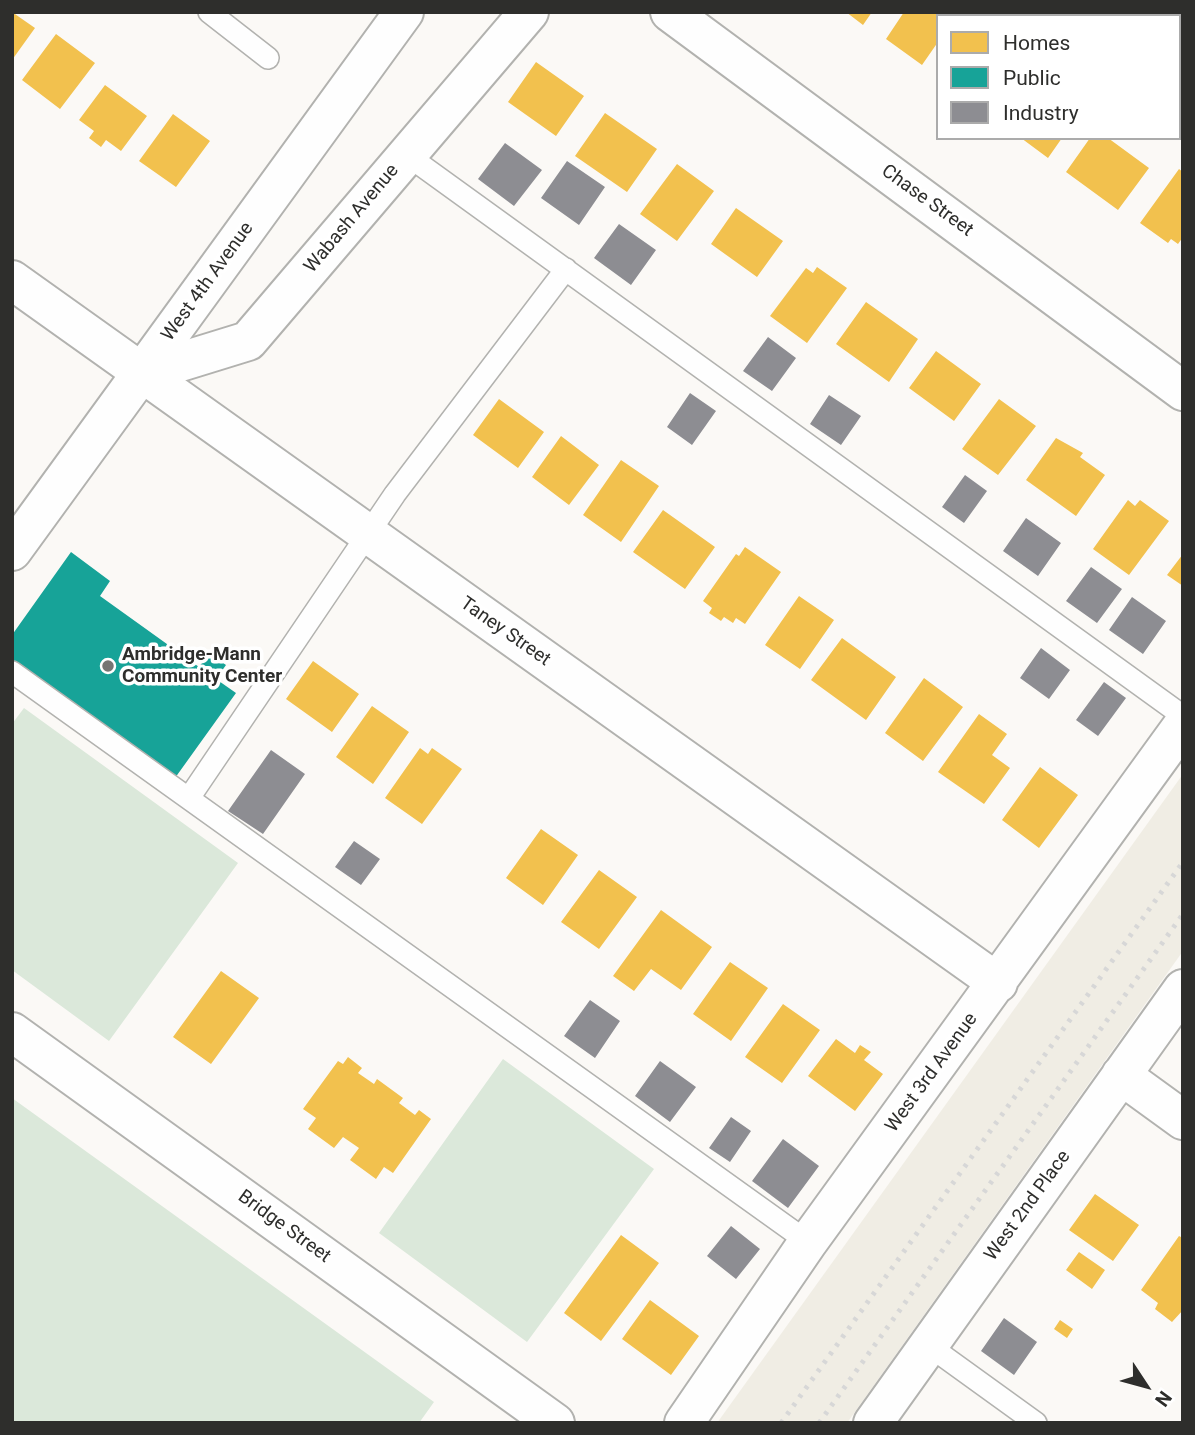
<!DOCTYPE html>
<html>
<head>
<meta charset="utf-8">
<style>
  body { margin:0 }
  #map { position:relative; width:1195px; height:1435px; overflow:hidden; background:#fbf9f6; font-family:Roboto,sans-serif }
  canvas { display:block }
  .frame { position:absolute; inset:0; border:14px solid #2e2e2c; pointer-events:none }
  .legend { position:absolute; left:936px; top:14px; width:245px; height:126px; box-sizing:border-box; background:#fff; border:2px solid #ababab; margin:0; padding:9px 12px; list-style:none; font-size:21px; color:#2e2e2c }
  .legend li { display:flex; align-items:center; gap:14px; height:35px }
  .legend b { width:35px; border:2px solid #ababab }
  .north { position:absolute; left:1111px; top:1351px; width:70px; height:70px; -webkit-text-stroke:5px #fff; paint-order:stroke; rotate:126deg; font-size:19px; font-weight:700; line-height:28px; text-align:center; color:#2e2e2c }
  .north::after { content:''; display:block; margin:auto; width:24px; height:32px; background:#2e2e2c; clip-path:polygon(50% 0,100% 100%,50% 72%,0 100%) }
</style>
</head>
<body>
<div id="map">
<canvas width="1195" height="1435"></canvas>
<div class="frame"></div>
<ul class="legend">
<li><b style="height:19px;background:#f2c14e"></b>Homes</li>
<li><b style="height:19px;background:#17a398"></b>Public</li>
<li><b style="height:19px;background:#8d8d92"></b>Industry</li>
</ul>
<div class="north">N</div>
</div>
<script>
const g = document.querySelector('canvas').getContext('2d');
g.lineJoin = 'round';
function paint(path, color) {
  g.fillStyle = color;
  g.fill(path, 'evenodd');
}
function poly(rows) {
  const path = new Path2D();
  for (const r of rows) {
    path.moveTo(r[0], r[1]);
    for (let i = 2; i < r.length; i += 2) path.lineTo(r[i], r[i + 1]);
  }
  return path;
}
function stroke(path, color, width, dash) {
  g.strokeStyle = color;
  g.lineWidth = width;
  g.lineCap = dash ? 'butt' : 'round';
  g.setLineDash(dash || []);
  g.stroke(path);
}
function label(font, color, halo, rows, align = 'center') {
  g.font = font + ' Roboto,sans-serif';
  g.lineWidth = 7;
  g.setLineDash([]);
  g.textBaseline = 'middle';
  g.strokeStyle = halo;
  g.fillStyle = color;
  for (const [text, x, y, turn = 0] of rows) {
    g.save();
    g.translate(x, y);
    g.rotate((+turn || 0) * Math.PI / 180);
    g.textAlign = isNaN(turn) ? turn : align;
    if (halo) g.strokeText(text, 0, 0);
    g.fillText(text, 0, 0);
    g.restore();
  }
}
paint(poly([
  [1183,774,1183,951,860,1405,847,1423,717,1423]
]), '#f0ede4');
paint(poly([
  [24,708,238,863,109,1041,12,970,12,724],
  [503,1059,654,1169,527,1342,379,1233],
  [12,1098,434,1402,419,1423,12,1423]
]), '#dbe8da');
paint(poly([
  [12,12,35,28,12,60],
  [846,12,872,12,863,25],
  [904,12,958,14,938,16,938,42,922,65,886,39],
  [56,34,95,63,60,109,22,80],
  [536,62,584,96,556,136,508,102],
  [105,85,147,116,121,151,106,140,101,147,89,138,94,131,79,120],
  [605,113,657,149,627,192,575,156],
  [173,114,210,141,176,187,139,161],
  [1021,138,1062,138,1048,158],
  [1090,138,1108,138,1149,168,1118,210,1066,172],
  [677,164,714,191,677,241,640,214],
  [1179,169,1183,172,1183,237,1178,244,1171,239,1168,243,1140,223],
  [736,208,783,241,757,277,711,244],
  [817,267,847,288,807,343,770,316,806,268,813,273],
  [866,302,918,339,889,382,836,344],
  [936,351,981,384,954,421,909,388],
  [499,399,544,432,518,468,473,435],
  [999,399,1036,426,998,475,962,449],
  [561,436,599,465,569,505,532,477],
  [1056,438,1083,453,1080,457,1105,475,1076,516,1026,480],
  [621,460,659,486,621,542,583,515],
  [1128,500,1135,506,1140,500,1169,521,1129,575,1093,549],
  [663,510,715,547,685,589,633,552],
  [745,547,781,572,745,624,736,618,733,623,724,617,721,621,709,613,712,608,703,601,736,554,739,556],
  [1183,554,1183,586,1167,575],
  [799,596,834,620,800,669,765,645],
  [842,638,896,677,866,720,811,680],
  [313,661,359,694,332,732,286,699],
  [924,678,963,707,923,761,885,733],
  [372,706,409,732,373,784,336,757],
  [979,714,1007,734,992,755,1010,768,984,804,938,772],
  [420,748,428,754,432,748,462,769,422,824,385,798],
  [1040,767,1078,795,1039,848,1002,820],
  [541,829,578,855,543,905,506,878],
  [599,870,637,897,599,949,561,922],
  [661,910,712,947,681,990,651,969,634,991,613,976],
  [730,962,768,988,731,1041,693,1014],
  [221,971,259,998,211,1064,173,1037],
  [783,1004,820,1030,782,1083,745,1057],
  [836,1039,855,1053,860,1045,871,1052,864,1060,883,1074,855,1111,808,1076],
  [348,1057,362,1068,358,1073,374,1084,377,1079,403,1098,399,1103,415,1115,419,1110,431,1119,393,1173,384,1167,376,1179,350,1160,359,1148,343,1137,334,1148,308,1129,316,1118,303,1109,338,1061,343,1064],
  [1095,1194,1139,1225,1113,1261,1069,1230],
  [621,1235,659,1263,601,1341,564,1313],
  [1179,1236,1183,1238,1183,1310,1172,1322,1155,1309,1158,1303,1141,1290],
  [1079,1252,1105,1270,1092,1289,1066,1270],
  [650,1300,699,1336,671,1375,622,1339],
  [1060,1320,1073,1329,1067,1338,1054,1329]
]), '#f2c14e');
paint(poly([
  [71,552,110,581,100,596,199,667,209,653,226,665,216,679,236,693,175,778,12,662,12,635]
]), '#17a398');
paint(poly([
  [1148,12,1183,12,1183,37,1179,34,1179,16,1153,16],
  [505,143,542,170,514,206,478,179],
  [567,161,605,187,579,225,541,198],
  [619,224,656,250,631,285,594,258],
  [768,337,796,358,772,391,743,371],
  [690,393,716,411,692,445,667,427],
  [829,395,861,416,841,445,810,424],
  [965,475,987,491,964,523,942,507],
  [1026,518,1061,543,1038,576,1003,551],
  [1091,567,1122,589,1097,623,1066,601],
  [1132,597,1166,621,1143,654,1109,630],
  [1041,648,1070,670,1049,699,1020,678],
  [1104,682,1126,698,1098,736,1076,720],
  [271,750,305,774,263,834,228,811],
  [354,841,380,859,361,885,335,867],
  [590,1000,620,1021,595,1058,564,1036],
  [660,1061,696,1087,670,1122,635,1096],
  [731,1117,751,1131,730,1162,709,1148],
  [783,1139,819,1166,788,1208,752,1181],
  [731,1226,760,1249,736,1279,707,1256],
  [1004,1318,1037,1342,1014,1375,981,1351]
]), '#8d8d92');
const lane = poly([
  [209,12,268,58],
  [1102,12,1107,16],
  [1179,68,1183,70],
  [407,155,1183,716],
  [12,672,808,1242],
  [189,798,395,494,566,269],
  [928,1345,1036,1423]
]);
const street = poly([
  [670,12,1183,391],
  [12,280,998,983],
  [141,374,248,341,529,12],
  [12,1032,555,1423],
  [1121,1075,1183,1120],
  [684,1423,808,1242,1183,725],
  [873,1423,1183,989]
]);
const secondary = poly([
  [12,551,404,12]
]);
stroke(lane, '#b2b2af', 24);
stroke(street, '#b2b2af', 42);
stroke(secondary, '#b2b2af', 42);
stroke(lane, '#fefefe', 21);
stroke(street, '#fefefe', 38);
stroke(secondary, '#fefefe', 38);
stroke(poly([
  [781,1423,1183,862],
  [819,1423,1183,914]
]), '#d7d7d7', 5, [3.5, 7]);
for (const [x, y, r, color] of [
  [108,666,7,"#767573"]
]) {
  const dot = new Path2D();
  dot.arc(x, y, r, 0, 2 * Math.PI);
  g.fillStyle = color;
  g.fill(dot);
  stroke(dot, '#fff', 2.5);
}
label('19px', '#2e2e2c', '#fff', [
  ["Chase Street",927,201,36],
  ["Wabash Avenue",352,219,-50],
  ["West 4th Avenue",208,282,-54],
  ["Taney Street",505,632,35],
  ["West 3rd Avenue",932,1073,-54],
  ["West 2nd Place",1028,1206,-54],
  ["Bridge Street",284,1227,36]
]);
label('bold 19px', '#2e2e2c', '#fff', [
  ["Ambridge-Mann",122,655],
  ["Community Center",122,677]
], 'left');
</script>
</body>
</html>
